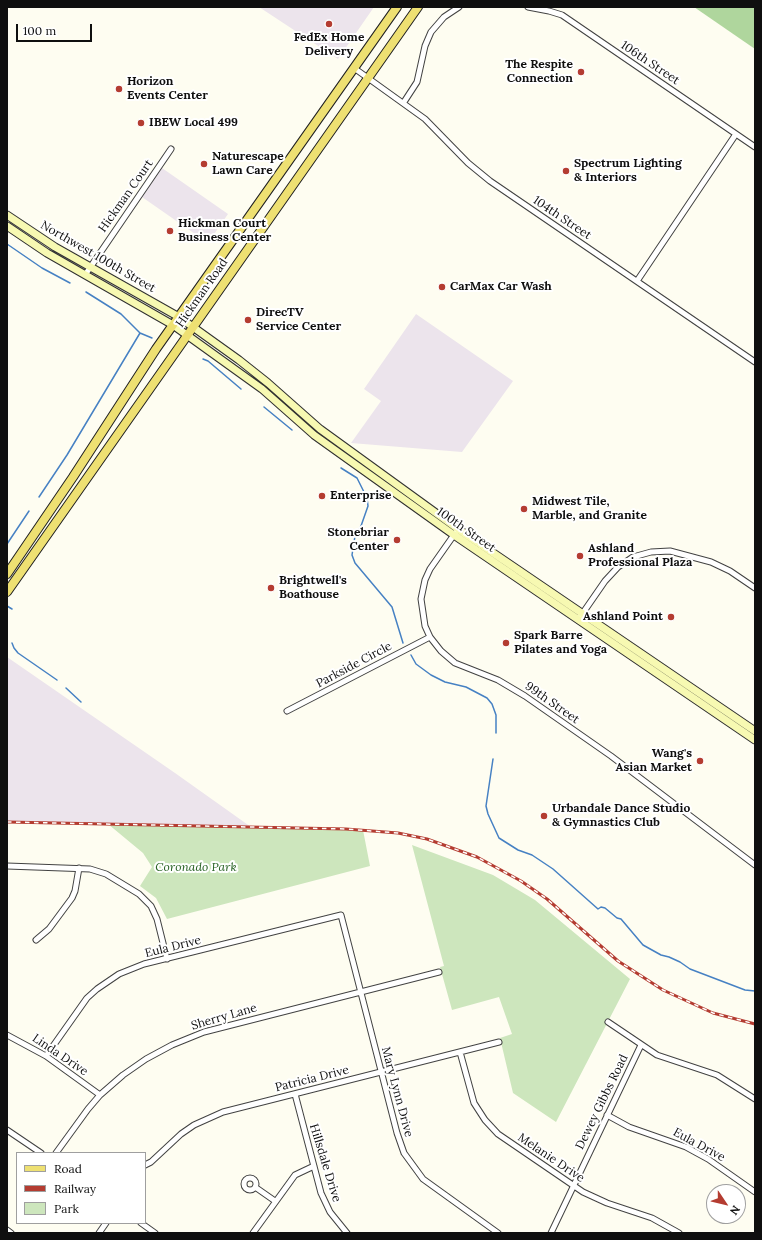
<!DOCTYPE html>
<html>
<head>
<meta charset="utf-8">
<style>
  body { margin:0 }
  #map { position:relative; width:762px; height:1240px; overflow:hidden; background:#fefdf1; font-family:Lora,serif }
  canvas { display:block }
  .frame { position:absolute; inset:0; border:8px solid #0f0f0f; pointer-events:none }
  .legend { position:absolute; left:16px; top:1152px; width:130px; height:72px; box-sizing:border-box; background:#fff; border:1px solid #9f9f9f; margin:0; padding:5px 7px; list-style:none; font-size:12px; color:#0f0f0f }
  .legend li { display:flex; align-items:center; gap:8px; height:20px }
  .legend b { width:20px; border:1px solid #9f9f9f }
  .north { position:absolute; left:706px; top:1184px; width:40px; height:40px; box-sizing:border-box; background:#fff; border:1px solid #9f9f9f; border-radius:50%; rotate:125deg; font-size:11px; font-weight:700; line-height:16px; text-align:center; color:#0f0f0f }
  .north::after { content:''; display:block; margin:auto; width:14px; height:18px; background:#b43c31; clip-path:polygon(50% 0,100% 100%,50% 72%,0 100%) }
  .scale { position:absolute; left:16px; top:24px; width:76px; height:18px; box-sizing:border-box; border:2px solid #0f0f0f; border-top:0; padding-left:5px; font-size:12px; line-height:14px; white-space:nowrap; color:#0f0f0f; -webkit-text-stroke:3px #fff; paint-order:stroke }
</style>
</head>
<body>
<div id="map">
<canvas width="762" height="1240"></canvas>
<div class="frame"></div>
<ul class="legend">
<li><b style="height:5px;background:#eee072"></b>Road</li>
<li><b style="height:5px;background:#b43c31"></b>Railway</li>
<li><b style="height:11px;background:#cde6bd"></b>Park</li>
</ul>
<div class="north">N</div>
<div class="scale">100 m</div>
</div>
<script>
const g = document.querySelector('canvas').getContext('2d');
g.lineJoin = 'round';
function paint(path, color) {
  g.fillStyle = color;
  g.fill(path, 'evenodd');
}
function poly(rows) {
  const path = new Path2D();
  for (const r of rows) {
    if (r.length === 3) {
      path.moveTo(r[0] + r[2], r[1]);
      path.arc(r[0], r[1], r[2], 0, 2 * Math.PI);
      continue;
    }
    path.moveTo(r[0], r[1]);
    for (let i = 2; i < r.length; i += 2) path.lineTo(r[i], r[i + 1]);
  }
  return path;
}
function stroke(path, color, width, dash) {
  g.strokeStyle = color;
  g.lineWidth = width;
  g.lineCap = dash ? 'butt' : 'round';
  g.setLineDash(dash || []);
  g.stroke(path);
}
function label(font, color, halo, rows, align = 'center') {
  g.font = font + ' Lora,serif';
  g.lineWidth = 4;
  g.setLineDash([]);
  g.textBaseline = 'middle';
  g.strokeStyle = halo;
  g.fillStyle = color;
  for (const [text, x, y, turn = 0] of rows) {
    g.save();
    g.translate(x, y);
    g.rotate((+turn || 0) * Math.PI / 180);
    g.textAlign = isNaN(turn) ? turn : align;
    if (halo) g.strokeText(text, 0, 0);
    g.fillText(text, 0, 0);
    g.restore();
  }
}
paint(poly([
  [259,7,374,7,338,59],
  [162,168,228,214,208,243,142,197],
  [416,314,513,381,462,452,351,443,381,401,364,389],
  [7,657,175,773,251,827,7,822]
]), '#ece4ec');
paint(poly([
  [108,824,363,830,370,866,167,919,156,898,140,886,152,867,143,853],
  [412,845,493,875,535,900,630,979,556,1122,513,1093,500,1038,512,1034,499,997,452,1010,440,967,444,966]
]), '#cde6bd');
paint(poly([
  [694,7,755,7,755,49]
]), '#afd69d');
stroke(poly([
  [7,244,42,268,70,283],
  [86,292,121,314,140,333,152,338],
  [203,359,208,361,241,389],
  [264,407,292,430],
  [341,468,357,478,367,498,368,506,361,526,355,536,352,555,355,563,392,607,403,643],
  [39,497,67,455,140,333],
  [7,544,29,511],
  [7,606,12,609],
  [12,643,14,648,18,653,57,680],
  [411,655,416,664,431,675,445,682,466,687,487,698,492,704,496,715,496,733],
  [66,688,81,702],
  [493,759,486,806,488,814,499,838,518,850,532,855,553,869,598,909,601,907,605,908,617,918,621,919,643,945,661,955,669,957,680,962,690,969,745,990,755,991]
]), '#4681c3', 1.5);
const minor = poly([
  [528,7,549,11,562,15,755,147],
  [354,68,425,119,468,163,490,181,755,362],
  [404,102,417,82,425,46,431,32,444,17,459,7],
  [85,275,171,149],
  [637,281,736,134],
  [456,532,430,569,425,580,421,599,425,626,430,637,441,651,455,663,498,680,525,696,611,756,755,865],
  [578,620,605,581,618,567,633,557,651,552,670,551,711,562,730,571,755,588],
  [287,711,430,637],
  [7,866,90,869,106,874,139,894,151,906,157,919,167,959],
  [36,940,49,929,72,898,75,891,79,868],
  [608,1022,657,1055,717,1075,755,1099],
  [7,1035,46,1056,100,1095],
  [460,1052,474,1103,485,1120,498,1134,583,1192,607,1203,652,1218,679,1233],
  [46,1056,87,998,97,989,119,974,144,964,341,915,397,1133,404,1153,423,1179,498,1233],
  [295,1094,321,1193,330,1212,347,1233],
  [607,1115,629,1127,686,1147,708,1159,755,1192],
  [7,1130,41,1153],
  [56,1153,88,1109,100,1095,123,1075,146,1059,172,1045,204,1032,439,972],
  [145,1165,151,1162,181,1134,194,1125,223,1112,499,1042],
  [250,1184,6],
  [255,1187,275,1201],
  [141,1223,155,1233],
  [7,1230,11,1233],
  [99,1233,106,1223],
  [253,1233,295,1175,314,1166],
  [551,1233,641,1045]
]);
const secondary = poly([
  [7,215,55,247,179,317,239,360,268,383,320,429,458,529,755,731],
  [7,226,47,253,173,325,262,389,314,435,454,535,755,740]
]);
const primary = poly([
  [7,574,73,477,156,349,397,7],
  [7,592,418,7]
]);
stroke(minor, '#424242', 7);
stroke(secondary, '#313131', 9);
stroke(primary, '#202020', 10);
stroke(minor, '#fff', 5);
stroke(secondary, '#f7f9b2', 7);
stroke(primary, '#eee072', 8);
const rail = poly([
  [7,822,346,829,398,833,427,839,477,857,521,881,547,899,618,961,663,990,713,1013,755,1024]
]);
stroke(rail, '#b43c31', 3);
stroke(rail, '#fff', 1.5, [4.5]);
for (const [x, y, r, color] of [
  [329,24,4,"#b43c31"],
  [581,72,4,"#b43c31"],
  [119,89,4,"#b43c31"],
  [141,123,4,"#b43c31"],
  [204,164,4,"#b43c31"],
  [566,171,4,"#b43c31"],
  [170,231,4,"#b43c31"],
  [442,287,4,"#b43c31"],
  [248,320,4,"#b43c31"],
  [322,496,4,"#b43c31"],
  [524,509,4,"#b43c31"],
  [397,540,4,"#b43c31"],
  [580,556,4,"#b43c31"],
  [271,588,4,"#b43c31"],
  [671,617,4,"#b43c31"],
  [506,643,4,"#b43c31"],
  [700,761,4,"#b43c31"],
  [544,816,4,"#b43c31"]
]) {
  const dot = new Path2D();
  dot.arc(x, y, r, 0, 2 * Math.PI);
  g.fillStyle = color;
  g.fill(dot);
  stroke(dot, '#fff', 1.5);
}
label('bold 12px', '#0f0f0f', '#fff', [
  ["FedEx Home",329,38,"center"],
  ["Delivery",329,52,"center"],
  ["The Respite",573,65,"right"],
  ["Connection",573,79,"right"],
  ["Horizon",127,82],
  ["Events Center",127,96],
  ["IBEW Local 499",149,123],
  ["Naturescape",212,157],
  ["Lawn Care",212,171],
  ["Spectrum Lighting",574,164],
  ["& Interiors",574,178],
  ["Hickman Court",178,224],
  ["Business Center",178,238],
  ["CarMax Car Wash",450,287],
  ["DirecTV",256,313],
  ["Service Center",256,327],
  ["Enterprise",330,496],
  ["Midwest Tile,",532,502],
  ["Marble, and Granite",532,516],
  ["Stonebriar",389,533,"right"],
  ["Center",389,547,"right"],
  ["Ashland",588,549],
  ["Professional Plaza",588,563],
  ["Brightwell's",279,581],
  ["Boathouse",279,595],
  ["Ashland Point",663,617,"right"],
  ["Spark Barre",514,636],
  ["Pilates and Yoga",514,650],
  ["Wang's",692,754,"right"],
  ["Asian Market",692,768,"right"],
  ["Urbandale Dance Studio",552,809],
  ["& Gymnastics Club",552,823]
], 'left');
label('12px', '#0f0f0f', '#fff', [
  ["106th Street",650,63,34],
  ["Hickman Court",126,196,-55],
  ["104th Street",562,218,34],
  ["Northwest 100th Street",98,257,30],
  ["Hickman Road",202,293,-55],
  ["100th Street",466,530,35],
  ["Parkside Circle",354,665,-28],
  ["99th Street",552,703,35],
  ["Eula Drive",173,947,-14],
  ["Sherry Lane",224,1017,-16],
  ["Linda Drive",60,1055,34],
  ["Patricia Drive",312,1079,-14],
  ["Mary Lynn Drive",397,1092,75],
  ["Dewey Gibbs Road",602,1102,-64],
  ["Eula Drive",699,1145,28],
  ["Melanie Drive",551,1158,34],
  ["Hillsdale Drive",325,1163,73]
]);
label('italic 12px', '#286224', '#fff', [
  ["Coronado Park",196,868]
]);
</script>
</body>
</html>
